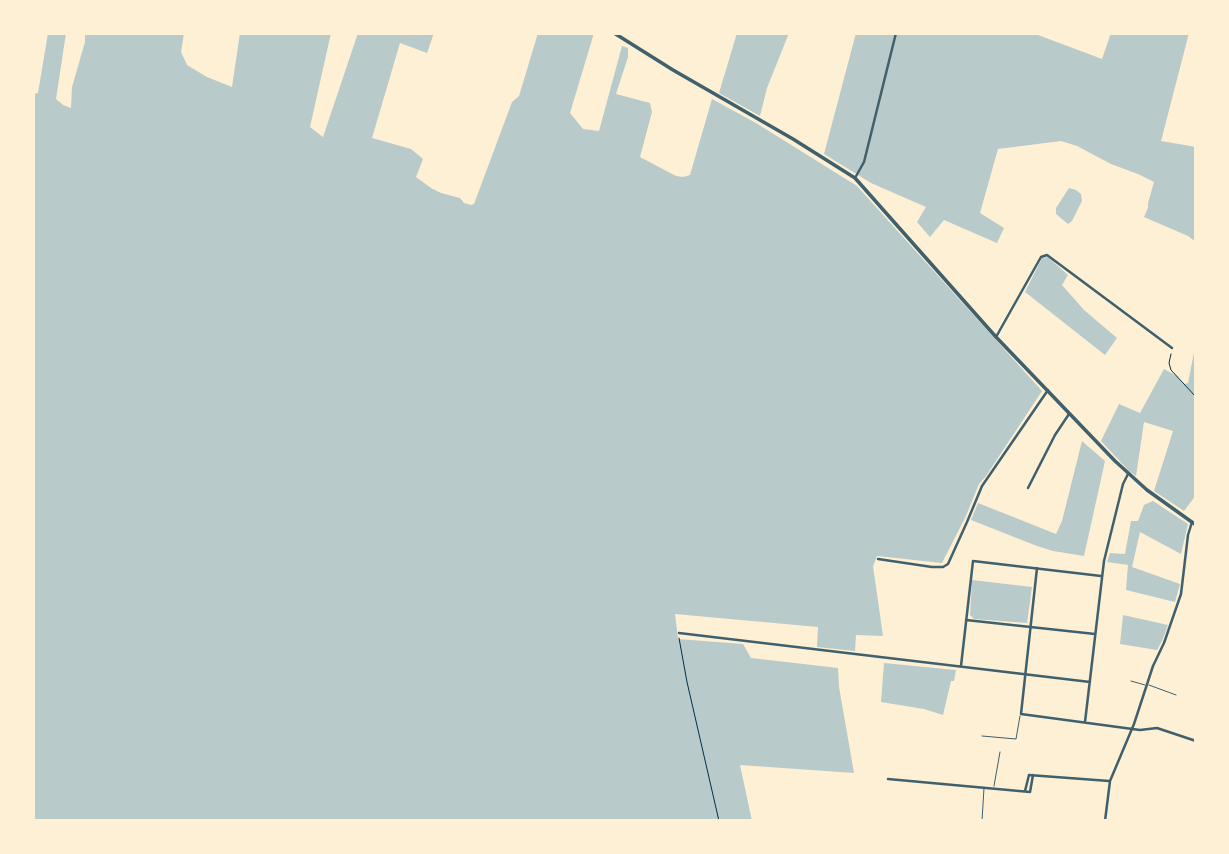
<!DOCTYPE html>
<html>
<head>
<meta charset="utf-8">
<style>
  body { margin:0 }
  #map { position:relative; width:1229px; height:854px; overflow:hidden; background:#fdf0d5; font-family:"Noto Sans",sans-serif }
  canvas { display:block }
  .frame { position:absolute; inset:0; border:35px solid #fdf0d5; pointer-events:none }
</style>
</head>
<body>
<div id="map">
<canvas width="1229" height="854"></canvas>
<div class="frame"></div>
</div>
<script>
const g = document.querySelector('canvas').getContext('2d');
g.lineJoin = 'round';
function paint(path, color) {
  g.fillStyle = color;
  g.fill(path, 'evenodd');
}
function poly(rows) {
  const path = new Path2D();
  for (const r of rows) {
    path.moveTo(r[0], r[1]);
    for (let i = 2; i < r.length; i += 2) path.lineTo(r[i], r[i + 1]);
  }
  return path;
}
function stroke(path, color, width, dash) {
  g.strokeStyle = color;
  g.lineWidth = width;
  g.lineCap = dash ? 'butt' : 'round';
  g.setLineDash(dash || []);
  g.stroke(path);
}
paint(poly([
  [48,33,66,33,56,99,63,105,71,108,72,87,85,42,85,33,184,33,181,52,187,65,207,77,232,87,240,33,331,33,310,127,323,137,358,33,434,33,427,53,400,43,372,138,411,149,423,159,416,177,431,188,441,193,460,198,464,203,471,205,474,204,512,102,519,96,538,33,594,33,570,113,583,129,599,131,622,46,628,48,628,57,616,94,650,103,652,112,640,157,676,176,683,177,690,175,712,99,756,123,857,186,1042,391,986,476,979,484,965,518,942,563,877,556,873,566,883,636,856,635,855,651,817,647,818,627,675,614,678,639,743,644,751,658,838,668,839,687,854,773,740,765,752,821,33,821,33,94,38,93],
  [737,33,789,33,767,88,760,116,719,93],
  [856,33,1038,33,1038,35,1102,59,1111,33,1189,33,1161,141,1196,147,1196,242,1188,236,1144,217,1148,208,1148,203,1154,182,1138,174,1111,164,1077,146,1061,141,998,149,980,213,1004,228,997,243,944,220,930,237,917,222,926,207,871,183,824,154],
  [1069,188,1076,190,1081,194,1082,201,1072,221,1068,224,1056,214,1056,208],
  [1048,257,1068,275,1062,285,1084,310,1117,338,1105,355,1025,292,1042,258],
  [1196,342,1196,495,1184,511,1154,491,1173,431,1144,422,1136,476,1129,471,1101,441,1119,404,1140,413,1164,369,1177,376,1183,384,1188,383],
  [1082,441,1105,461,1084,556,1053,551,1037,546,971,520,978,503,1056,534,1062,521],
  [1153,501,1188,524,1181,554,1140,532,1132,567,1180,584,1175,602,1126,590,1128,565,1107,562,1110,553,1125,554,1131,521,1138,521,1144,505],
  [972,580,1032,587,1027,623,974,619,970,615],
  [1123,615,1168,625,1162,641,1157,650,1120,644],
  [884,663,956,670,954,681,951,681,943,715,924,709,881,702]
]), '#b9caca');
stroke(poly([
  [1171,354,1169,363,1171,370,1196,397],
  [679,638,687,682,719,821]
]), '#003049', 1);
stroke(poly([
  [1131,681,1145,685],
  [1149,685,1176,695],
  [982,736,1016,739,1020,716],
  [994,786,1000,752],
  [982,821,984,788]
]), '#3f606c', 1);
stroke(poly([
  [855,178,864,162,896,33],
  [996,337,1041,257,1047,255,1172,348],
  [1028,488,1055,435,1069,414],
  [878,559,932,567,943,567,948,564,967,522,982,486,1048,390],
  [1037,568,1021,714,1140,730,1157,728,1196,741],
  [966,620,1095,634],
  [679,633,1090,682],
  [961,666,973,561,1101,576],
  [1085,722,1104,561,1123,484,1128,474],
  [888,779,1030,792,1033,775],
  [1025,791,1029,775,1109,781],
  [1105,821,1110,781,1134,724,1153,666,1164,643,1181,594,1188,535,1192,522]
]), '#3f606c', 2.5);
stroke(poly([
  [614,33,673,70,793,139,855,178,996,337,1115,461,1147,490,1196,525]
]), '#3f606c', 3.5);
</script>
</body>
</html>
